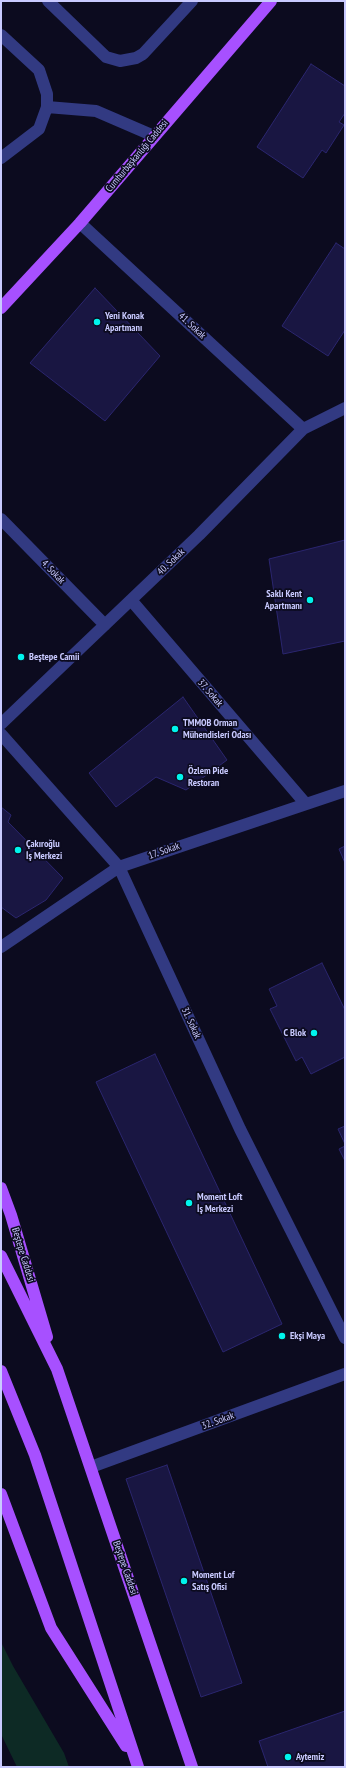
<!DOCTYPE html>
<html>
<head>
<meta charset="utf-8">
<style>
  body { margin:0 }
  #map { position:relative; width:346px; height:1768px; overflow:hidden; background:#0c0b1f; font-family:"PT Sans Narrow",sans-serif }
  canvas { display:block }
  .frame { position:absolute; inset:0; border:2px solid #c9caff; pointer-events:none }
</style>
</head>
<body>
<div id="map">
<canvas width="346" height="1768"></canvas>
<div class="frame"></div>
</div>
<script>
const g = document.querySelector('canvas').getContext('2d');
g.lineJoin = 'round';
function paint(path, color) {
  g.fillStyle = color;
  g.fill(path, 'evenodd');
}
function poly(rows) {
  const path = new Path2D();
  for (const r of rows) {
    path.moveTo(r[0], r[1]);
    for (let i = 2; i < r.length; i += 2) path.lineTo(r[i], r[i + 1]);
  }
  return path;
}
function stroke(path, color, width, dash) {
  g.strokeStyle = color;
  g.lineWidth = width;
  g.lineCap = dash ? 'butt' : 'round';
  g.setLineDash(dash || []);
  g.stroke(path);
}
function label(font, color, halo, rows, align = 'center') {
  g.font = font + ' "PT Sans Narrow",sans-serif';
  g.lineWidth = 3.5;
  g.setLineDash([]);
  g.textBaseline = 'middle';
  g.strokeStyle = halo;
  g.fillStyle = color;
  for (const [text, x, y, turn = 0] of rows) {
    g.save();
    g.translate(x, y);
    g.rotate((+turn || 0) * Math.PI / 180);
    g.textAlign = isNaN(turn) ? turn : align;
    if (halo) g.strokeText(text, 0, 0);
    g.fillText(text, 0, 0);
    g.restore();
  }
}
paint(poly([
  [1,1642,13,1666,64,1753,69,1767,17,1767,1,1734]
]), '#0d2a25');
const building = poly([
  [311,64,345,86,345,113,339,122,344,125,326,153,322,150,303,178,257,147,311,64],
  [336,243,345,249,345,330,328,356,282,326,336,243],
  [95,288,160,356,105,421,30,363,95,288],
  [345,540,345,641,283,654,269,559,345,540],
  [183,697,227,760,186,790,156,777,116,807,89,773,183,697],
  [1,807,11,815,8,822,63,878,46,900,16,918,1,907,1,807],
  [345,846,345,863,339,849,345,846],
  [322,963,345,1010,345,1057,311,1074,302,1057,296,1061,270,1009,277,1006,269,989,322,963],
  [155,1054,282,1324,223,1352,96,1082,155,1054],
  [345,1126,345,1144,338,1129,345,1126],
  [345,1146,345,1161,339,1149,345,1146],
  [167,1465,242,1683,201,1697,126,1479,167,1465],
  [345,1711,345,1767,268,1767,259,1741,345,1711]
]);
paint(building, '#191642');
stroke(building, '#2b266f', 1);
stroke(poly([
  [48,1,106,57,120,61,136,58,143,54,192,1],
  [1,35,39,70,47,94,47,107,39,129,1,158],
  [47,107,96,111,154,136],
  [80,223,303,429],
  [1,519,105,625],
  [131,600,305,803],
  [1,724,199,535,303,429,345,408],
  [1,734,119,867,240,1129,345,1338],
  [1,947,119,867,345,791],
  [91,1467,345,1374]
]), '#323a82', 12);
stroke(poly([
  [1,308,80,223,271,1],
  [1,1188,11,1215,47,1337],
  [1,1256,57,1369,192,1767],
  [1,1371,35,1455,138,1767],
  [1,1494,51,1628,126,1746]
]), '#a750ff', 12);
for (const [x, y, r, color] of [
  [97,322,4,"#00f4ed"],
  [310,600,4,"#00f4ed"],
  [21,657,4,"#00f4ed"],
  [175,729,4,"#00f4ed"],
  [180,777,4,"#00f4ed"],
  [18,850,4,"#00f4ed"],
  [314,1033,4,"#00f4ed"],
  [189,1203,4,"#00f4ed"],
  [282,1336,4,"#00f4ed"],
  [184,1581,4,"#00f4ed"],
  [288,1757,4,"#00f4ed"]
]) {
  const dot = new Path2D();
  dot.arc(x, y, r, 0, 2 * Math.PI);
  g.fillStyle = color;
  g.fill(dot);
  stroke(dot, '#0c0b1f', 1.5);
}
label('10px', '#c9caff', '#0c0b1f', [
  ["Cumhurbaşkanlığı Caddesi",137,156,-50],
  ["41. Sokak",192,326,43],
  ["40. Sokak",171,562,-44],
  ["4. Sokak",53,572,46],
  ["37. Sokak",210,693,49],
  ["17. Sokak",164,851,-19],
  ["31. Sokak",191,1023,65],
  ["Beştepe Caddesi",23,1255,73],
  ["32. Sokak",218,1421,-20],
  ["Beştepe Caddesi",125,1568,71]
]);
label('bold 10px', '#c9caff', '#0c0b1f', [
  ["Yeni Konak",105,316],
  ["Apartmanı",105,328],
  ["Saklı Kent",302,594,"right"],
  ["Apartmanı",302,606,"right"],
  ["Beştepe Camii",29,657],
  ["TMMOB Orman",183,723],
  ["Mühendisleri Odası",183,735],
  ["Özlem Pide",188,771],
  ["Restoran",188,783],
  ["Çakıroğlu",26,844],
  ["İş Merkezi",26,856],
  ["C Blok",306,1033,"right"],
  ["Moment Loft",197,1197],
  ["İş Merkezi",197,1209],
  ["Ekşi Maya",290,1336],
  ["Moment Lof",192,1575],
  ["Satış Ofisi",192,1587],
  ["Aytemiz",296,1757]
], 'left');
</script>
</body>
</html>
